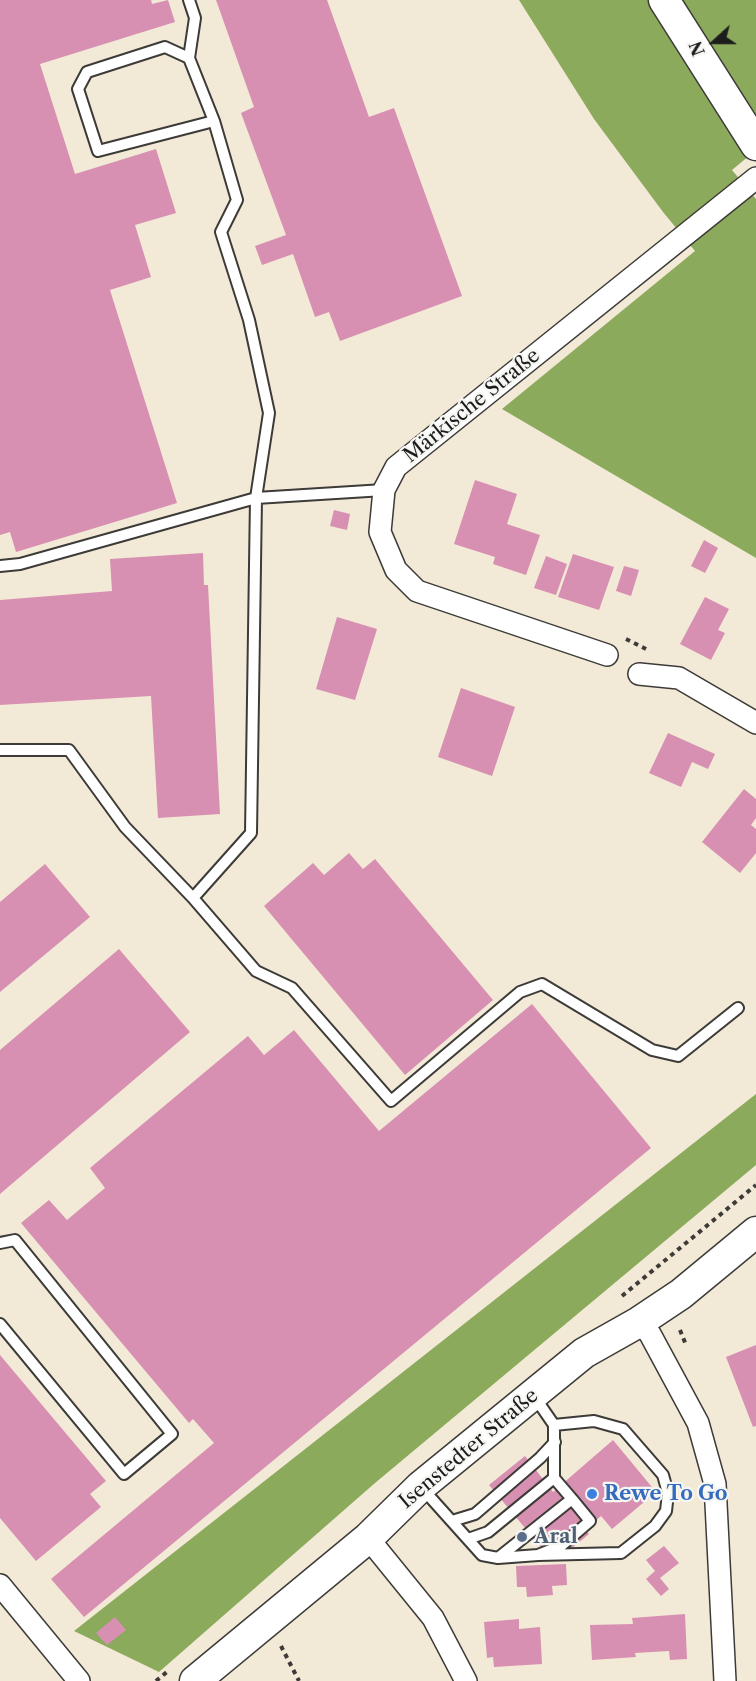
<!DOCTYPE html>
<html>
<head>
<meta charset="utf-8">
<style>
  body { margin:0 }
  #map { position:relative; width:756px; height:1681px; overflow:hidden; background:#f3e9d7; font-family:"Libre Caslon Text",serif }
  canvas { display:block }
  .north { position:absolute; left:684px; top:12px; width:60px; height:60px; -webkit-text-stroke:4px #f6f6f2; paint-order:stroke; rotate:249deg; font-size:16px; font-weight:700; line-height:24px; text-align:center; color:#1c1c1c }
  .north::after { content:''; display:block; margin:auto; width:21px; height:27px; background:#1c1c1c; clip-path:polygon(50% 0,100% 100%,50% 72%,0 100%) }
</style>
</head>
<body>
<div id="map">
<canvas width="756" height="1681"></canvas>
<div class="north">N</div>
</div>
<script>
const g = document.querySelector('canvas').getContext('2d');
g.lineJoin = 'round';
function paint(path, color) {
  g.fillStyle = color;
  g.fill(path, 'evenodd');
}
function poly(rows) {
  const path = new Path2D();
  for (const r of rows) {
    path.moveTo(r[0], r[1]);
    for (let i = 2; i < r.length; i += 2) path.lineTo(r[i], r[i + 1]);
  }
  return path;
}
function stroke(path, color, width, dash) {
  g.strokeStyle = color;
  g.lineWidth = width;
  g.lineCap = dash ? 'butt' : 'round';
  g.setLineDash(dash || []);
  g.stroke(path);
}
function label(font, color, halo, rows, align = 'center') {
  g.font = font + ' "Libre Caslon Text",serif';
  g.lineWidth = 4.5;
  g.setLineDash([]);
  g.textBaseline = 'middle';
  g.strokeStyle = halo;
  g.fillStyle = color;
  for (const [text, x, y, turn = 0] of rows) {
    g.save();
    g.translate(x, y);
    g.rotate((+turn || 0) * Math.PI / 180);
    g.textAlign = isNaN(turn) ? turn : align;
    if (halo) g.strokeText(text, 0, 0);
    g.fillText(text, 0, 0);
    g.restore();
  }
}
paint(poly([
  [519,0,756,0,756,150,732,170,756,199,756,558,502,409,695,251,663,212,594,119],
  [756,1094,756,1165,375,1483,159,1672,74,1631]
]), '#8caa5c');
paint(poly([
  [0,0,151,0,152,4,168,0,175,22,40,64,75,174,156,149,176,213,135,225,151,277,110,290,177,503,16,552,10,532,0,535],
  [216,0,327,0,369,117,394,108,462,296,340,341,329,312,315,317,293,254,262,265,255,246,286,235,241,113,254,107],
  [475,480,517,494,507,524,540,535,526,575,493,564,495,557,454,544],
  [334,510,350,514,347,530,330,526],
  [704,540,718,548,705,573,691,566],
  [203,553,204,585,208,585,220,814,158,818,151,696,0,705,0,600,112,591,110,559],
  [573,554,614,567,599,610,558,597],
  [546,556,567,564,556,595,534,588],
  [624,566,639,570,631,596,616,591],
  [705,597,729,609,718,630,725,633,711,660,680,644],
  [337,617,377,629,355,700,316,689],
  [461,688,515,707,492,776,438,757],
  [668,733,715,754,708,769,692,762,681,787,649,773],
  [744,789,756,799,756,818,751,825,756,829,756,853,740,873,702,842],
  [349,853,363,869,375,859,493,1000,405,1075,264,906,313,863,324,875],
  [45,864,90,917,0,992,0,902],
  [119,949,190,1032,0,1194,0,1050],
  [532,1004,651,1148,84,1617,51,1579,214,1443,193,1419,189,1423,21,1223,49,1200,67,1220,105,1188,90,1168,248,1036,264,1055,294,1030,379,1131],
  [756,1345,756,1426,753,1427,726,1357],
  [0,1355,106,1481,90,1494,101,1507,36,1561,0,1518],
  [613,1440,656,1492,612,1529,601,1516,585,1530,589,1534,560,1558,551,1559,489,1485,525,1456,553,1492],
  [664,1546,679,1563,660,1578,669,1589,661,1596,646,1579,655,1571,646,1560],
  [566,1564,567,1585,552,1586,553,1595,527,1597,526,1587,517,1587,516,1566],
  [685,1614,687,1659,670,1660,669,1651,635,1653,636,1657,592,1660,590,1625,633,1624,632,1618],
  [115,1617,126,1630,107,1645,96,1633],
  [519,1619,519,1629,540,1627,542,1664,494,1667,493,1657,487,1658,484,1622]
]), '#d790b1');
const lane = poly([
  [189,58,195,18,189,0],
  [0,566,20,564,256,498,384,490],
  [0,750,69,750,125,827,193,898,256,971,292,988,391,1101,520,992,542,984,652,1050,678,1056,738,1008],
  [193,898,251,833,256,498,269,413,249,320,221,232,237,200,214,121,189,58,165,47,87,72,78,89,98,151,214,121],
  [0,1243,15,1240,172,1434,124,1474,0,1324],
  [421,1487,482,1555,498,1558,572,1499,554,1478,554,1425,534,1396],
  [452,1521,475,1514,540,1458,555,1442],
  [468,1539,488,1532,554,1478],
  [538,1555,621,1553,655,1526,666,1511,668,1493,663,1475,623,1429,594,1421,554,1425],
  [498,1558,538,1555,561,1546,590,1521,572,1499]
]);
const street = poly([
  [607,655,417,591,396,570,380,532,384,490,396,467,756,178],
  [639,674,679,678,756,723],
  [639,1322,650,1334,698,1423,715,1484,725,1681],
  [368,1538,433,1618,466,1681],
  [0,1585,79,1681]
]);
const secondary = poly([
  [664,0,756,145],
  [195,1681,368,1538,421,1486,584,1353,639,1322,681,1294,756,1232]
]);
stroke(lane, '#3c3b38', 14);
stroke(street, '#3c3b38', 24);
stroke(secondary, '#3c3b38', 33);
stroke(poly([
  [626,639,646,649],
  [622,1296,756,1185],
  [680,1330,686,1345],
  [281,1646,299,1681],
  [156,1681,168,1671]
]), '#3c3b38', 4, [4.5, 4.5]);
stroke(lane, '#fff', 10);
stroke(street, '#fff', 21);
stroke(secondary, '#fff', 30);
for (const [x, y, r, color] of [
  [592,1494,6,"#3f7fe0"],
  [522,1537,6,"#5c6f8a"]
]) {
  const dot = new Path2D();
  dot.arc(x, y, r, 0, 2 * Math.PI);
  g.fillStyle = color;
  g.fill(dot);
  stroke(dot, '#f6f6f2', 2);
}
label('20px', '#1c1c1c', '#f6f6f2', [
  ["Märkische Straße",472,406,-39],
  ["Isenstedter Straße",469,1449,-40]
]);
label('bold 20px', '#366cbe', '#f6f6f2', [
  ["Rewe To Go",604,1494]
], 'left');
label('bold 20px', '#4e5e75', '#f6f6f2', [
  ["Aral",534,1537]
], 'left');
</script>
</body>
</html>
